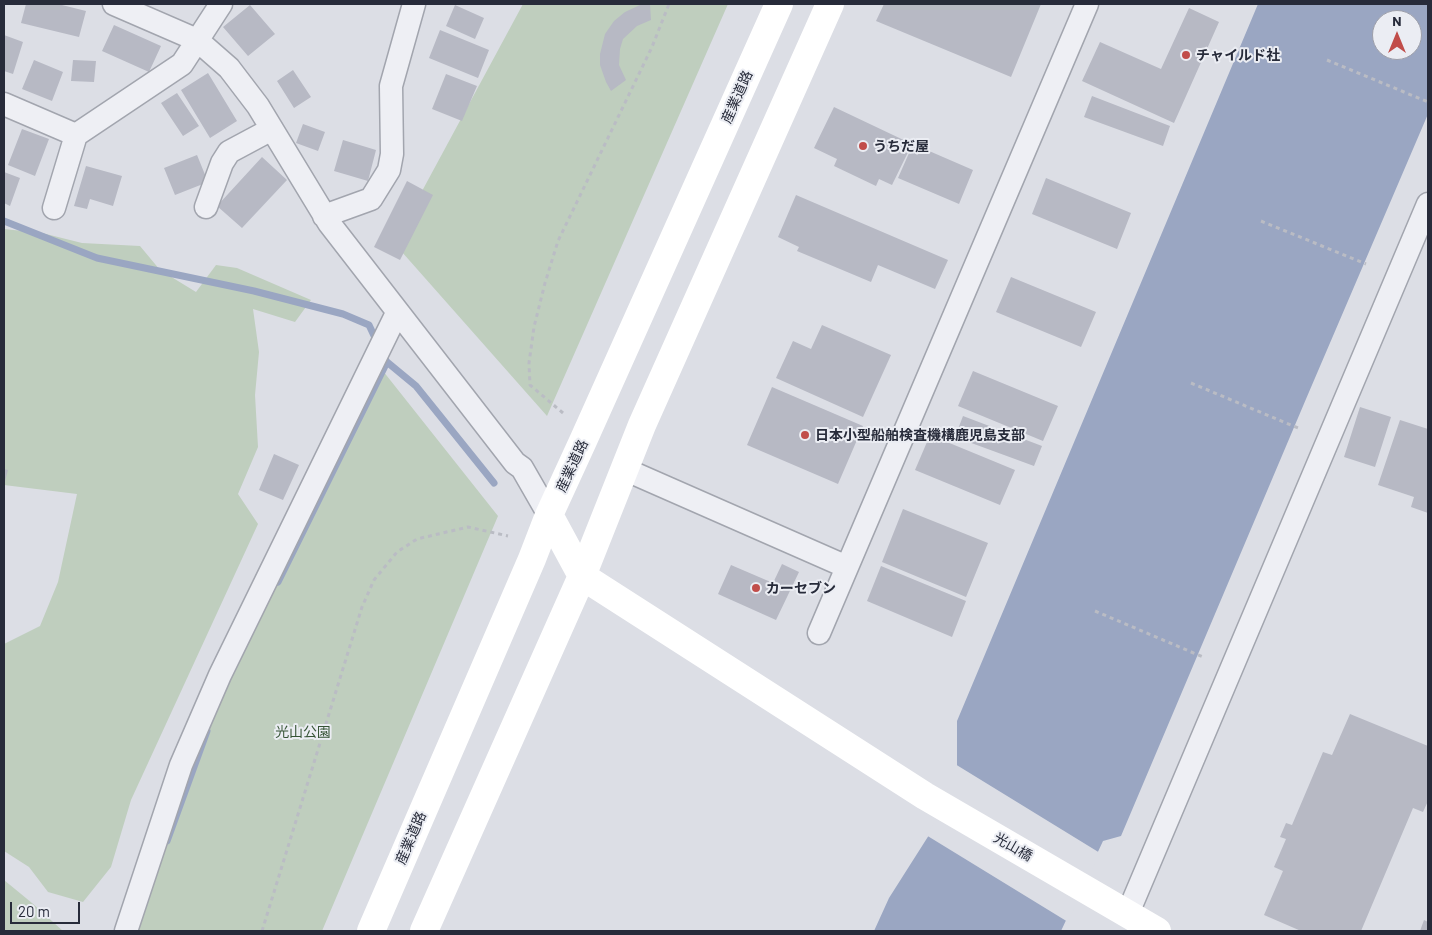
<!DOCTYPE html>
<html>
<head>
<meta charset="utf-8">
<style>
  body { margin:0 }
  #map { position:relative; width:1432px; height:935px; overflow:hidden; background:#dcdee5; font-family:Barlow,sans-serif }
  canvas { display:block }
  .frame { position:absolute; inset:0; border:5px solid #272b3a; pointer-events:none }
  .north { position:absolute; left:1372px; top:10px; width:50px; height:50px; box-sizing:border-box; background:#ebedf3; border:1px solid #9d9fa9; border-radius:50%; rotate:0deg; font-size:14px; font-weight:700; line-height:20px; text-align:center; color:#272b3a }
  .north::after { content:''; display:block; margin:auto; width:18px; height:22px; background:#c14d4a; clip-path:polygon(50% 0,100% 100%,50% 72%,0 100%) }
  .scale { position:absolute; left:10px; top:902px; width:70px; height:22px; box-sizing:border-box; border:2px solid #272b3a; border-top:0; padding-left:6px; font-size:15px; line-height:18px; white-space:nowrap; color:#272b3a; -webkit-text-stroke:4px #ebedf3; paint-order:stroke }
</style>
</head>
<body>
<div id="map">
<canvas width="1432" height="935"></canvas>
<div class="frame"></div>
<div class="north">N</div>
<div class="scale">20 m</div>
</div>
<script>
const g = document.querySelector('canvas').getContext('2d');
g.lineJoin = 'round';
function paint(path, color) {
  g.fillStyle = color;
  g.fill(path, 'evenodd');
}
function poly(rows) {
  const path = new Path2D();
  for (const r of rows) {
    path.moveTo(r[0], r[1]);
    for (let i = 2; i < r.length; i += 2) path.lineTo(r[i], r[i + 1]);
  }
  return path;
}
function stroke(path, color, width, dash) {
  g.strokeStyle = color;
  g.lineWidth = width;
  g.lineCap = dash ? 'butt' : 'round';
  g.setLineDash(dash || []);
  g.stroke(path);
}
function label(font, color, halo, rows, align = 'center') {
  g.font = font + ' Barlow,"Noto Sans JP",sans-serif';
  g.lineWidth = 4;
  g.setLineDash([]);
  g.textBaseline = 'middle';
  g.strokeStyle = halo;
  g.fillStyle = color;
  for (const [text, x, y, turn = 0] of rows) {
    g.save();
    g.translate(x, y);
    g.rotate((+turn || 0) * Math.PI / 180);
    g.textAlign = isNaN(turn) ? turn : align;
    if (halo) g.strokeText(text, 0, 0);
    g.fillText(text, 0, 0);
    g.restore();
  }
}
paint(poly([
  [523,4,728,4,547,416,394,243],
  [4,229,42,233,82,243,140,246,160,270,196,292,216,265,237,268,311,300,295,322,253,309,259,352,255,395,258,447,238,494,258,524,131,800,111,867,83,902,48,892,29,867,4,851,4,644,40,626,58,582,77,494,4,485],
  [383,371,498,516,322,931,126,931,219,687],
  [4,880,32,903,63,931,4,931]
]), '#bfcebe');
paint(poly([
  [1258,4,1428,4,1428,114,1306,399,1121,836,1103,841,1061,931,874,931,889,898,957,791,957,721],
  [1382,20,1412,20,1412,50,1382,50]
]), '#9aa6c2');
paint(poly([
  [955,764,1100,853,1068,922,926,835,955,790]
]), '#dcdee5');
stroke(poly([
  [4,221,97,258,254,291,343,314,369,325,377,342],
  [385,359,387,362,416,386,494,483],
  [278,582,387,362],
  [167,841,207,731]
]), '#9aa6c2', 7);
paint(poly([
  [26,4,58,4,86,11,79,37,21,23],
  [650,4,651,20,637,26,623,39,620,49,619,65,626,80,611,91,606,82,600,65,600,54,605,34,614,21,625,12,640,5],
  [884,4,1041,4,1011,77,876,21],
  [250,5,275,34,248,56,223,27],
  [455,5,484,18,475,39,446,26],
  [1189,8,1219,22,1174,123,1082,81,1100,42,1161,69],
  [114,25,161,46,149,72,102,51],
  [440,30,489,50,478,78,429,58],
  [4,35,23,42,13,74,4,71],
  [34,60,63,72,52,101,22,89],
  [73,60,96,61,94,82,71,81],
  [293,70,311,97,294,108,277,81],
  [208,73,237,121,210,138,181,90],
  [446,74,477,86,462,121,432,109],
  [177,93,199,126,183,136,161,103],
  [1092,96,1170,126,1163,146,1084,117],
  [834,107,912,144,892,185,879,179,876,186,834,166,837,159,814,148],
  [303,124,325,132,318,151,296,143],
  [22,129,49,139,35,176,8,165],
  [343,140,376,150,368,181,334,171],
  [913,144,973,170,959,204,898,178],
  [197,155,208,182,175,195,164,168],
  [262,157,287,180,242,228,217,206],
  [86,166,122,176,113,206,90,199,87,209,74,206],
  [4,172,20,178,10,206,4,203],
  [1046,178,1131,213,1117,249,1032,214],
  [407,181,433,195,400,260,374,247],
  [796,195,948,260,935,289,878,265,871,282,797,251,799,247,778,237],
  [1011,277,1096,312,1081,347,996,312],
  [822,325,891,355,863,417,776,378,793,341,811,349],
  [973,371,1058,406,1043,441,958,406],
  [772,387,863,426,838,484,747,445],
  [1360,407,1391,417,1375,467,1344,457],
  [963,416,1042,446,1034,466,955,437],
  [1400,420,1428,429,1428,513,1411,507,1414,497,1378,485],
  [930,435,1015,470,1000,505,915,470],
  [274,454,299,465,283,500,259,490],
  [4,469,8,470,4,485],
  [903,509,988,543,966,597,882,562],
  [782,564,799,572,776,620,718,594,731,565,773,583],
  [881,566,966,601,952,637,867,601],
  [1350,714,1428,746,1428,801,1423,812,1413,808,1361,931,1301,931,1264,915,1283,871,1274,867,1286,839,1280,837,1286,823,1292,825,1323,752,1332,755],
  [1424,920,1428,922,1428,931,1420,931]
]), '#b7b9c4');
const street = poly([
  [114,4,197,40,229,68,258,106,329,223,515,463,522,468,549,515],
  [4,104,76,135,182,64,221,4],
  [206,207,222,163,229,152,272,129],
  [54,208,76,135],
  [324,216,371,199,389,170,392,154,391,86,414,4],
  [624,469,847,567],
  [819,633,1087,4],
  [1128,913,1428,204],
  [126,931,181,765,220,675,397,313]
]);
stroke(street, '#a2a5ae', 25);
stroke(poly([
  [1327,60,1428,102],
  [1261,221,1366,264],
  [1191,383,1298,428],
  [563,413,530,385,529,363,534,327,545,283,558,241,652,47,669,4],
  [1095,611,1203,657],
  [262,931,362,607,374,580,397,552,417,539,468,527,508,536]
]), '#babcc4', 3, [4, 4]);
stroke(street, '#eeeff4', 22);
stroke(poly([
  [549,515,582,576,925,796,1157,931],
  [371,931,532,559,549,515,583,441,779,4],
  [424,931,582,576,642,425,830,4]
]), '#fff', 28);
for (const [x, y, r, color] of [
  [1186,55,5,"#c14d4a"],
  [863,146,5,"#c14d4a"],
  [805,435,5,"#c14d4a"],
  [756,588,5,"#c14d4a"]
]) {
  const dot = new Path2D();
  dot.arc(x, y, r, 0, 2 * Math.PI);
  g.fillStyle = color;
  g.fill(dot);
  stroke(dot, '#ebedf3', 2);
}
label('bold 14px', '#272b3a', '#ebedf3', [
  ["チャイルド社",1196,55],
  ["うちだ屋",873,146],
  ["日本小型船舶検査機構鹿児島支部",815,435],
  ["カーセブン",766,588]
], 'left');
label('14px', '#272b3a', '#ebedf3', [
  ["産業道路",737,97,-66],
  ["産業道路",572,466,-65],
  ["産業道路",411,838,-67],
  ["光山橋",1013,847,30]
]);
label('14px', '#365436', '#ebedf3', [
  ["光山公園",303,732]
]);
</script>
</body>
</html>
